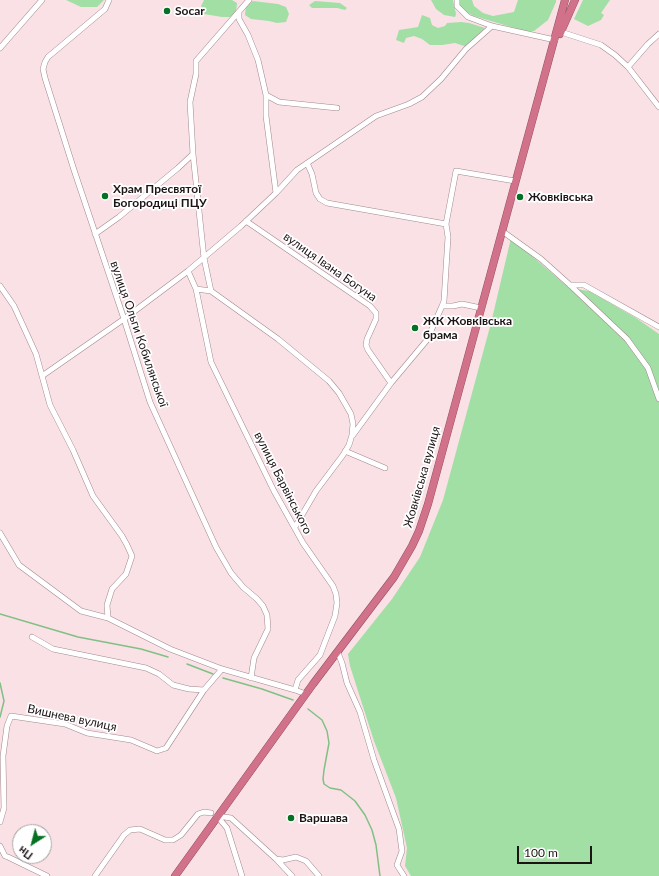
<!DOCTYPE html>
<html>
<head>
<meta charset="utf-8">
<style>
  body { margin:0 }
  #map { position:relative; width:659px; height:876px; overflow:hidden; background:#fae1e6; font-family:Lato,sans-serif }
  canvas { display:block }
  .north { position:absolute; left:12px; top:824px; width:40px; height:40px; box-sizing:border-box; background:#fff; border:1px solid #a5a1a2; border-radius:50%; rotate:216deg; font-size:11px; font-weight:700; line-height:16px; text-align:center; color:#1d1416 }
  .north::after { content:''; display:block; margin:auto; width:14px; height:18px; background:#047123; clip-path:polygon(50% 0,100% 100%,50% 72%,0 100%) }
  .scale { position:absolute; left:517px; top:846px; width:75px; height:18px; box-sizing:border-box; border:2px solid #1d1416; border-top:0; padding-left:5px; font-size:12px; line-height:14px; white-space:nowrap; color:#1d1416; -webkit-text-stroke:3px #fff; paint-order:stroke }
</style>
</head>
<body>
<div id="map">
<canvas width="659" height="876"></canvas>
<div class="north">Пн</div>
<div class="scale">100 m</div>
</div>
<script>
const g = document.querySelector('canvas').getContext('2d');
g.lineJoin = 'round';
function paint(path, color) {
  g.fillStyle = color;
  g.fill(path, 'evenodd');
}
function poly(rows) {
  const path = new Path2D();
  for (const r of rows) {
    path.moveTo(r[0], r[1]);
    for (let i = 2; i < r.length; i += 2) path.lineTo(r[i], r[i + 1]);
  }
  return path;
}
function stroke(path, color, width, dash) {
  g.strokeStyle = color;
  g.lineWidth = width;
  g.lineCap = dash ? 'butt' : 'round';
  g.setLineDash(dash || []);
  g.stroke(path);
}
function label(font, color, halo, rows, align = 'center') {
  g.font = font + ' Lato,sans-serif';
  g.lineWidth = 3.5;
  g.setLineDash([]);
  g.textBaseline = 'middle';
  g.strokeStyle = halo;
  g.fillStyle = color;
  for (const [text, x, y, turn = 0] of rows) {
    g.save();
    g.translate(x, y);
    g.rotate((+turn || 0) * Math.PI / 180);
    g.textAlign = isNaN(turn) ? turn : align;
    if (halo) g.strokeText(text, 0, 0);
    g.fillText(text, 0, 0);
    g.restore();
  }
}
paint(poly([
  [66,0,104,0,97,7,81,7],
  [204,0,232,0,237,3,236,12,230,17,222,17,204,14,201,6],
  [431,0,453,0,456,14,455,17,444,15,436,9],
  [458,0,472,0,474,6,483,13,493,16,514,12,518,0,556,0,556,2,548,20,534,31,528,32,474,16,464,11,458,5],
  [583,0,610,0,601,13,604,15,601,20,588,26,574,19],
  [253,1,278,4,286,7,289,14,286,22,277,23,269,21,251,19,245,15,246,6],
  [315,1,340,3,347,8,345,10,337,8,312,8,309,5],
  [422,15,430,18,432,25,438,28,445,26,447,23,461,22,469,23,485,28,467,47,455,43,442,45,430,45,422,39,414,36,406,38,404,43,396,40,399,30,418,27],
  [511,238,569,288,589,291,636,318,659,334,659,876,411,876,405,866,407,848,396,798,374,741,350,666,348,654,392,599,420,557,443,500,491,323]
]), '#a1dfa5');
stroke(poly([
  [0,614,78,637,141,649,168,657],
  [187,664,213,674],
  [223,678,262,689,293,700],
  [0,683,4,701,0,717],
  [308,709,322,720,327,731,329,743,324,770,323,779,324,784,330,788,341,790,355,801,365,815,372,830,376,845,380,876]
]), '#80c084', 1.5);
const minor = poly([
  [109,0,105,9,48,57,45,62,43,69,45,78,74,170,124,319,150,402,216,547,231,573,243,587,257,599,263,606,267,615,268,629,254,658,251,678],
  [249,0,196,61,196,74,190,102,193,154,204,258,211,291,278,339,329,381,339,393,351,414,353,424,352,435,349,445,343,455,316,491,295,527],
  [457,0,457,6,468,17,492,26,555,40],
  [239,12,239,19,248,35,258,60,266,95,266,116,276,193],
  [561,32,601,45,615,55,628,67,659,107],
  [0,48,42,0],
  [628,67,648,44,659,34],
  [266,95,279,102,337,108],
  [307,163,312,174,316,193,320,199,327,203,446,224],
  [246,221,370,306,376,313,376,319,367,339,366,345,368,350,391,383],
  [502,231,541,259,570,285,627,339,648,368,659,399],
  [95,234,119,217,178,168,193,154],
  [188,271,196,289],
  [570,285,584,285,659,327],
  [0,286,14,306,36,354,50,405,73,450,93,496,122,536,127,545,132,556,126,574,112,589,107,605,108,618],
  [211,291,196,289,211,362,274,491,303,543,333,586,336,594,337,603,335,616,320,655,298,680,295,690],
  [442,306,444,301,448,237,446,224,456,171,515,181],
  [42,376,124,319,188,271,241,226,276,193,297,170,376,116,409,104,422,97,441,79,466,49,492,26],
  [353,435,391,383,427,340,442,306,453,306,462,304,481,308],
  [345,451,385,468],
  [0,533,19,565,81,611,108,618,170,649,222,669,295,690,306,694],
  [32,637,53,649,146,668,159,674,173,685,189,689,204,690],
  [338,653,342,663,347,683,360,712,374,760,399,829,402,851,397,865,404,876],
  [217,816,231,818,276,859,292,876],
  [217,816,227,828,242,876],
  [0,822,4,808,3,756,7,726,11,716,65,724,87,733,131,740,157,751,166,748,204,690,222,669],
  [0,846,5,856,8,857,47,876],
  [276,859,283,860,296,857,306,861,319,876],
  [95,876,124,835,130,830,140,829,165,840,173,840,181,835,198,814,204,812,211,813]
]);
const highway = poly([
  [560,34,575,0],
  [175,876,313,684,394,577,412,546,419,531,428,504,565,0]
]);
stroke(minor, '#a0898e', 6);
stroke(highway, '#925161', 8);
stroke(minor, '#fff', 5);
stroke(highway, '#d1728a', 7);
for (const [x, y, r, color] of [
  [167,11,4,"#047123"],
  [105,196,4,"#047123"],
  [520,197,4,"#047123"],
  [415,328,4,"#047123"],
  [291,818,4,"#047123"]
]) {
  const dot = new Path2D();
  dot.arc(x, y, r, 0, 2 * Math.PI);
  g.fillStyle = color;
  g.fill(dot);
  stroke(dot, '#fff', 1.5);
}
label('bold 12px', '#1d1416', '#fff', [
  ["Socar",175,11],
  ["Храм Пресвятої",113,189],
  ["Богородиці ПЦУ",113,203],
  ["Жовківська",528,197],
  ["ЖК Жовківська",423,321],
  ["брама",423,335],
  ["Варшава",299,818]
], 'left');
label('12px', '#1d1416', '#fff', [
  ["вулиця Івана Богуна",330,267,35],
  ["вулиця Ольги Кобилянської",139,334,71],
  ["Жовківська вулиця",422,477,-74],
  ["вулиця Барвінського",283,483,63],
  ["Вишнева вулиця",72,718,12]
]);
</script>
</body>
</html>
